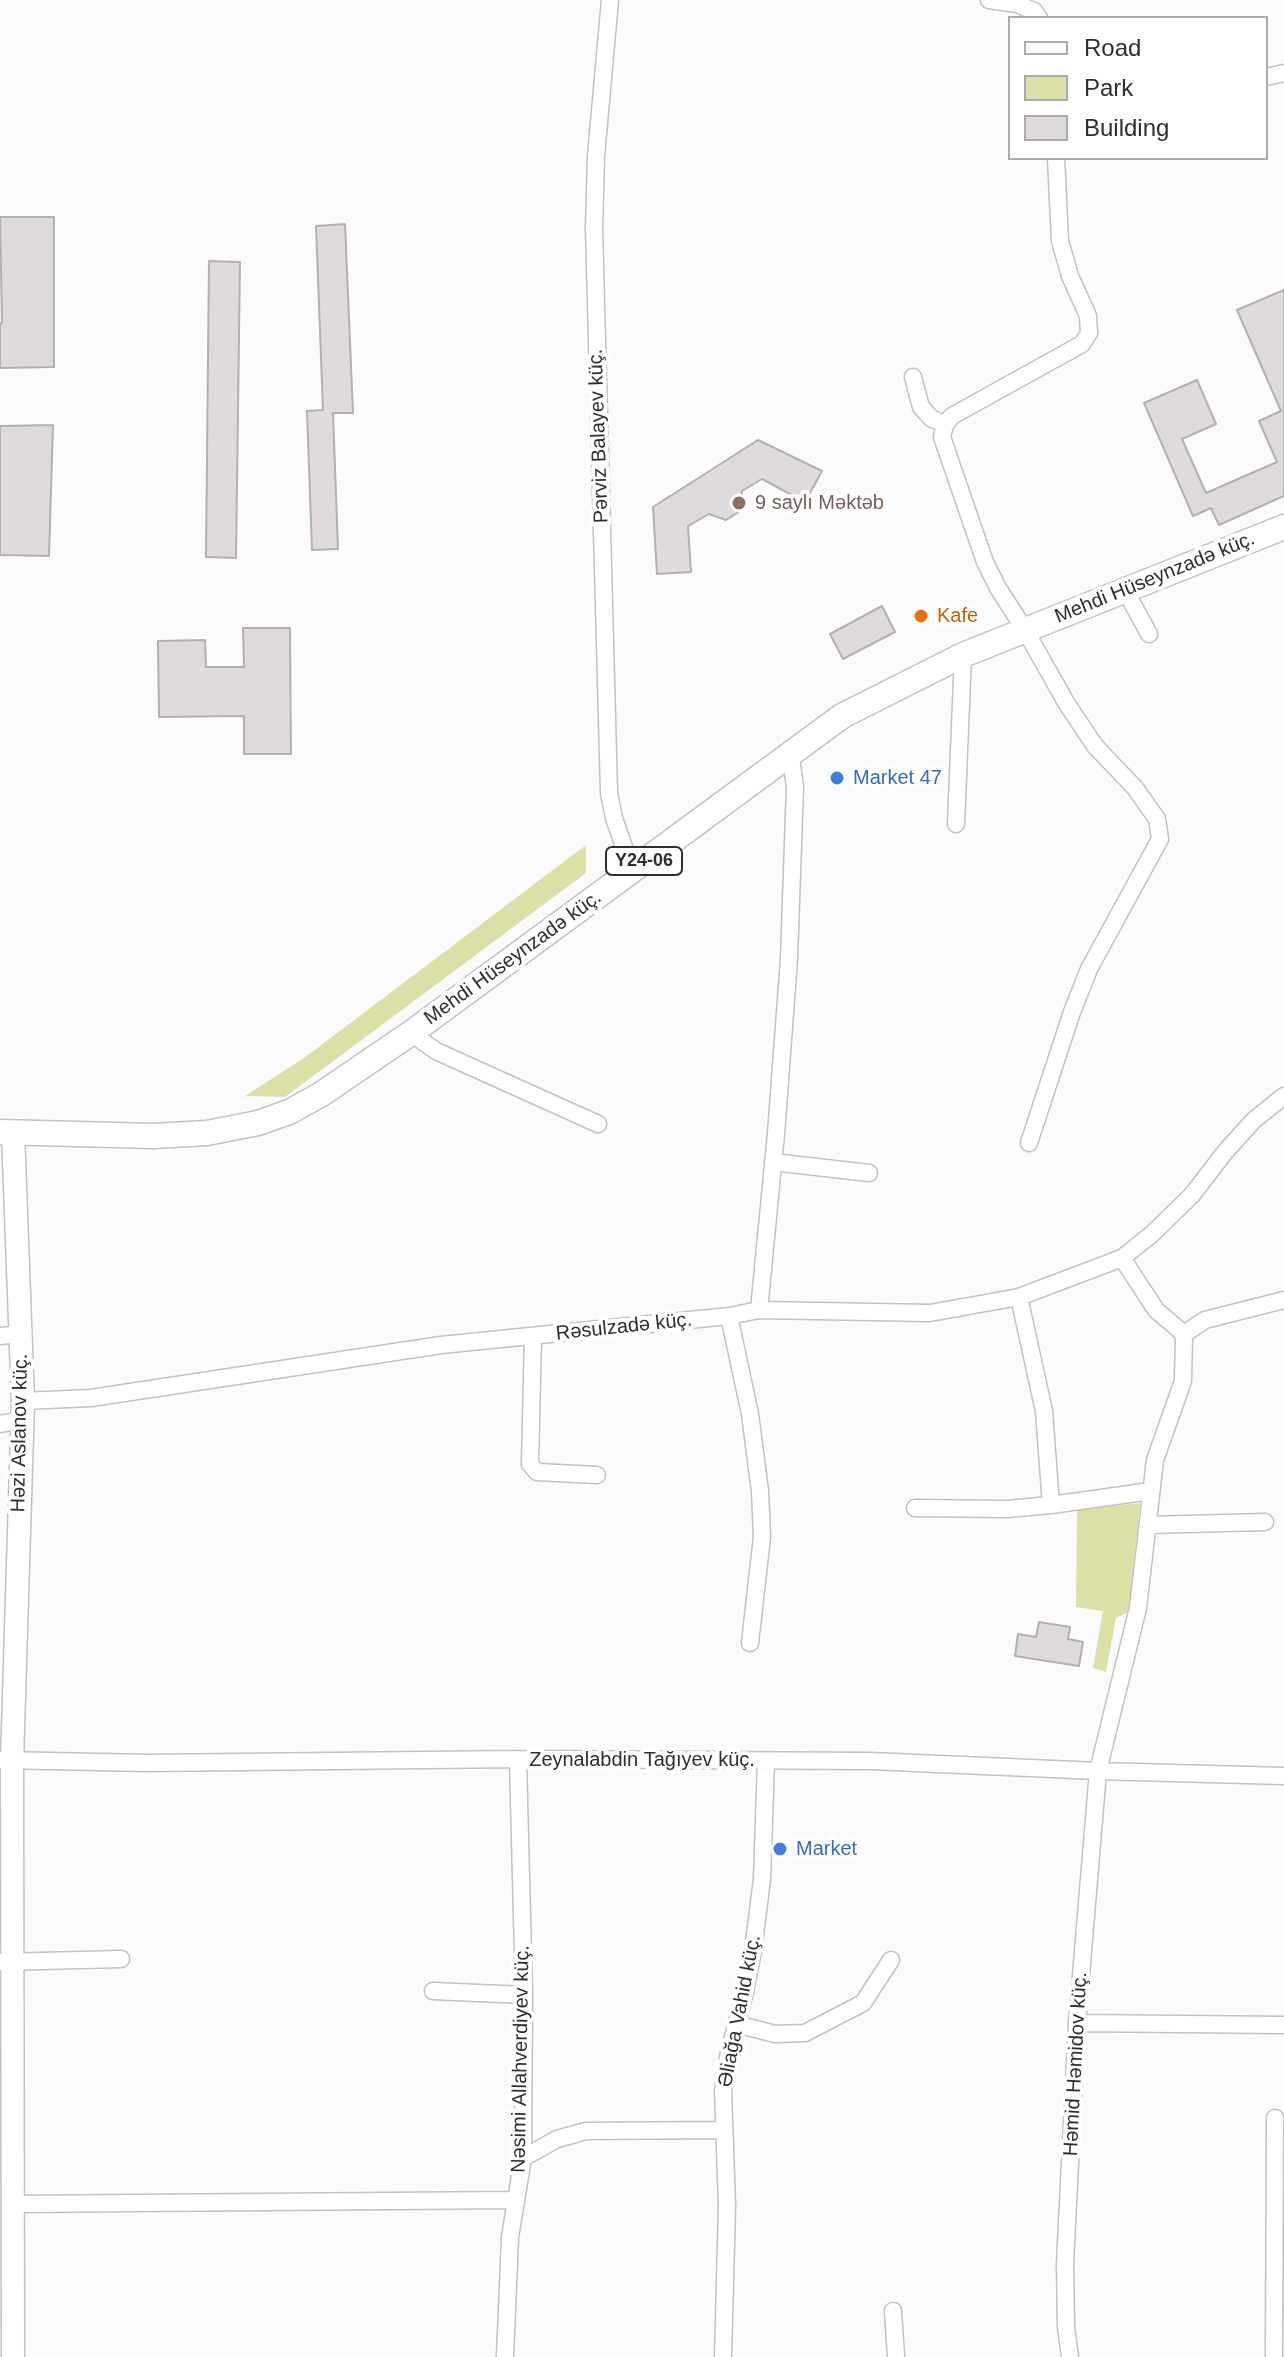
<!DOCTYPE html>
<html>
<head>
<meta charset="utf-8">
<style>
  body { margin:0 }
  #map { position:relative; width:1284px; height:2357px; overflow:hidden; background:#fbfbfe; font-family:Arial,sans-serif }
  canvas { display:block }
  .legend { position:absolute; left:1008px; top:16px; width:260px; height:144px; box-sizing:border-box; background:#fff; border:2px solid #ababac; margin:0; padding:10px 14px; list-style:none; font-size:24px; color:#2e2e30 }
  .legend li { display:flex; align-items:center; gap:16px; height:40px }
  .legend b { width:40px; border:2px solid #ababac }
</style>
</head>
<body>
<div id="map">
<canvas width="1284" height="2357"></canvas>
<ul class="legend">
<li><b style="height:10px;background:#fff"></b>Road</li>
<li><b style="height:22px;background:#dde0a6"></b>Park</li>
<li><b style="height:22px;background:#dedade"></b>Building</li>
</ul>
</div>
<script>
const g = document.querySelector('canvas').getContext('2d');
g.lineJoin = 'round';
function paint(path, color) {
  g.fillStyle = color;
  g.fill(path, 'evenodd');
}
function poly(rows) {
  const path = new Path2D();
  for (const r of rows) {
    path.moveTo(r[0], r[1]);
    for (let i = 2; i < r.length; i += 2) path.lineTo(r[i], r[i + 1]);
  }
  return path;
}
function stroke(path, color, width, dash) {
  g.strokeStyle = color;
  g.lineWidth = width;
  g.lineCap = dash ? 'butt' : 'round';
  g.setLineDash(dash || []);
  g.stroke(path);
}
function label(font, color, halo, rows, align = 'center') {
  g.font = font + ' Arial,sans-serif';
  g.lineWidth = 8;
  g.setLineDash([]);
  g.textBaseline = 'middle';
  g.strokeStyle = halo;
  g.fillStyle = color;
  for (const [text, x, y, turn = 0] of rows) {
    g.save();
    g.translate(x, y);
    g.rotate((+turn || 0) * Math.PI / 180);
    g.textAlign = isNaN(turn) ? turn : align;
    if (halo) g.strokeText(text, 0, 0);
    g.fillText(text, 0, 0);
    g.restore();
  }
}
paint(poly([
  [586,845,586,873,285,1097,245,1096,304,1058],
  [1140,1503,1129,1612,1116,1618,1106,1672,1093,1668,1103,1611,1076,1607,1077,1510]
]), '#dde0a6');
const building = poly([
  [0,217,54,217,54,367,0,368,0,323,2,323,0,217],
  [345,224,353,413,333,413,338,549,312,550,307,411,323,410,316,226,345,224],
  [209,261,240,262,236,558,206,557,209,261],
  [1284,290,1284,496,1219,525,1211,508,1193,516,1144,403,1197,380,1216,424,1182,439,1206,493,1277,462,1259,421,1281,411,1237,310,1284,290],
  [53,425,49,556,0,555,0,426,53,425],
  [758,440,822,471,805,502,762,479,742,491,742,510,726,520,709,514,688,526,691,572,657,574,653,507,758,440],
  [882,606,895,632,843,659,830,634,882,606],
  [243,628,290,628,291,754,244,754,244,716,159,717,158,641,205,640,206,667,244,667,243,628],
  [1039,1622,1070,1627,1068,1639,1083,1642,1079,1666,1015,1656,1018,1634,1036,1637,1039,1622]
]);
paint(building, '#dedade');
stroke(building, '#b3afb3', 2);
const street = poly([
  [610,0,596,156,594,228,609,793,614,818,632,870],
  [989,0,1017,4,1034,11,1039,18],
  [1266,77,1284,73],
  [913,377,921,407,931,418,945,425],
  [1125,590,1149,634],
  [956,824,963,655],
  [411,1033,436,1051,598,1124],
  [1029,1143,1072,1012,1089,969,1160,839,1157,819,1135,788,1095,746,1067,704,1025,630,998,588,985,562,942,437,945,425,952,416,1082,344,1089,333,1088,316,1070,276,1060,241,1056,158],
  [773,1162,869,1173],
  [1122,1258,1152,1234,1192,1195,1225,1152,1254,1120,1284,1096],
  [1019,1297,1044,1411,1051,1505],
  [759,1310,776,1134,789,959,795,786,790,752],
  [729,1316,750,1414,760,1491,762,1537,750,1643],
  [0,1336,21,1334],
  [533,1336,530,1464,537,1472,597,1475],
  [23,1401,91,1398,441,1345,729,1316,759,1310,930,1313,1019,1297,1122,1258,1156,1310,1184,1334,1205,1320,1284,1300],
  [0,1424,22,1420],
  [915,1508,1007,1509,1051,1505,1151,1491],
  [1148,1525,1265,1522],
  [0,1760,148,1763,518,1759,871,1761,1098,1771,1284,1776],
  [0,1962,121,1959],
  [433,1991,524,1995],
  [1077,2023,1284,2025],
  [736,2024,775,2034,805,2033,863,2003,891,1960],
  [523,2158,557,2139,586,2131,724,2130],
  [14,2204,515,2200],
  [893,2311,896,2357],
  [505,2357,510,2237,523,2158,524,1995,518,1759],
  [723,2357,727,2206,723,2090,729,2052,745,1992,753,1951,762,1879,766,1761],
  [1070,2357,1066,2327,1065,2263,1077,2023,1098,1771,1138,1608,1155,1460,1183,1381,1184,1334],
  [1274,2357,1275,2118]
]);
const secondary = poly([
  [13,2357,12,1761,23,1401,13,1133]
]);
const primary = poly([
  [0,1132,153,1136,207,1133,258,1123,289,1112,320,1095,411,1033,842,716,963,655,1284,527]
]);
stroke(street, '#c1c1c6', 19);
stroke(secondary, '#c1c1c6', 25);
stroke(primary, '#c1c1c6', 27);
stroke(street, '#fff', 16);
stroke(secondary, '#fff', 22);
stroke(primary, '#fff', 24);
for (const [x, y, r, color] of [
  [739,503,8,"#8d6e63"],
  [921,616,8,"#e8710a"],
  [837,778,8,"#3f7fe0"],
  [780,1849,8,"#3f7fe0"]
]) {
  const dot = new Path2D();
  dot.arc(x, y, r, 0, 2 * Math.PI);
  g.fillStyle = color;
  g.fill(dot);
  stroke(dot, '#fff', 3);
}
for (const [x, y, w] of [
  [644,861,76]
]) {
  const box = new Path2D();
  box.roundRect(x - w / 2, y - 14, w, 28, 6);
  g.fillStyle = '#fff';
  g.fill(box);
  stroke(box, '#2e2e30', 2);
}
label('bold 18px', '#2e2e30', null, [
  ["Y24-06",644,861]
]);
label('20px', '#2e2e30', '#fff', [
  ["Pərviz Balayev küç.",599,436,-92],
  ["Mehdi Hüseynzadə küç.",1155,578,-22],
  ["Mehdi Hüseynzadə küç.",513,958,-36],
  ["Rəsulzadə küç.",624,1327,-6],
  ["Həzi Aslanov küç.",20,1433,-89],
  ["Zeynalabdin Tağıyev küç.",642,1760],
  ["Əliağa Vahid küç.",740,2011,-79],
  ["Nəsimi Allahverdiyev küç.",521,2059,-89],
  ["Həmid Həmidov küç.",1076,2064,-87]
]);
label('20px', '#785e54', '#fff', [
  ["9 saylı Məktəb",755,503]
], 'left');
label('20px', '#c56008', '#fff', [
  ["Kafe",937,616]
], 'left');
label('20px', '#366cbe', '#fff', [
  ["Market 47",853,778],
  ["Market",796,1849]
], 'left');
</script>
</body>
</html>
